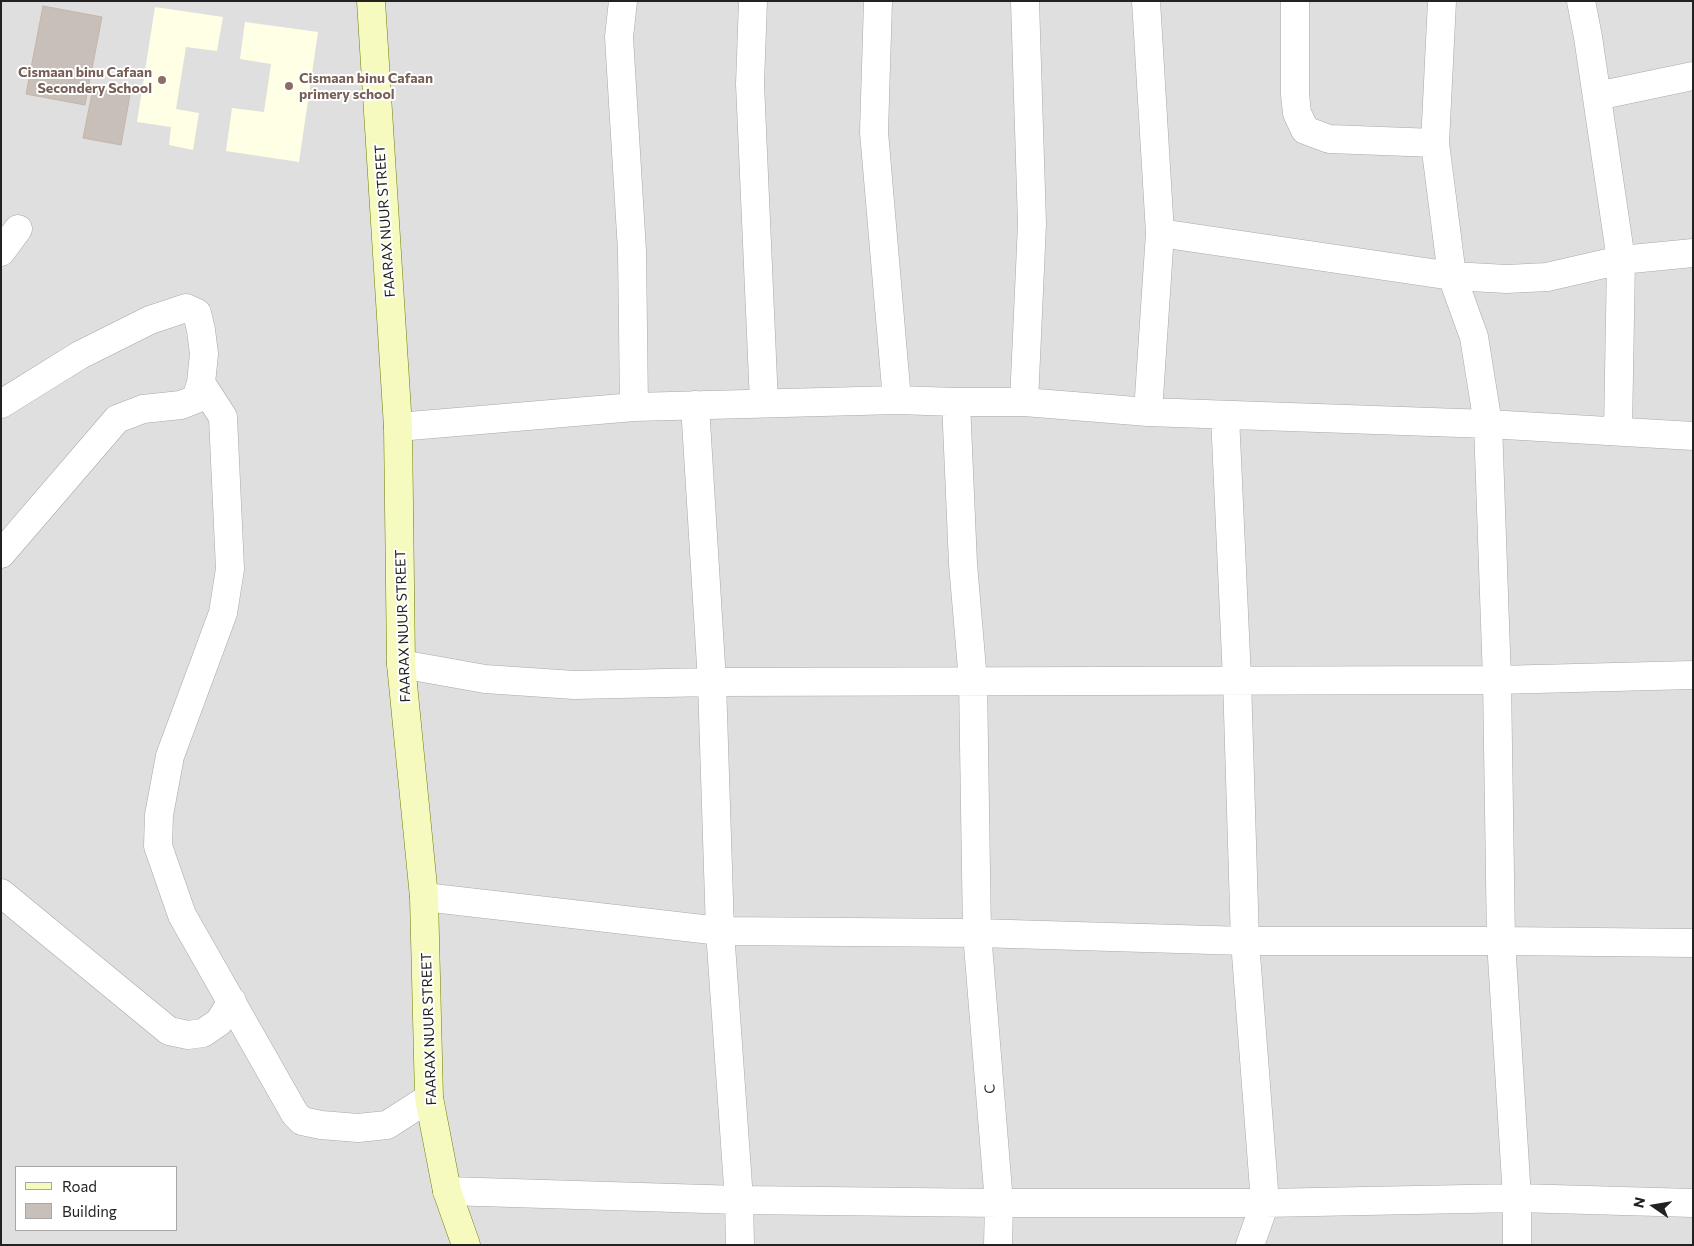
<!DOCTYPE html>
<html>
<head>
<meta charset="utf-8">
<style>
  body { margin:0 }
  #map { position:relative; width:1694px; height:1246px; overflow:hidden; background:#f2efe9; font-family:Commissioner,sans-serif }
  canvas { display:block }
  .frame { position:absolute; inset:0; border:2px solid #222; pointer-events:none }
  .legend { position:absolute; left:15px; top:1166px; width:162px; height:65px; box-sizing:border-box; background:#fff; border:1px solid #a7a7a7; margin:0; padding:6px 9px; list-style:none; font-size:15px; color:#222 }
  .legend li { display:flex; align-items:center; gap:10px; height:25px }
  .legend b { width:25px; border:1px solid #a7a7a7 }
  .north { position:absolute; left:1629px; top:1181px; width:50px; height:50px; -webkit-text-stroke:4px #fff; paint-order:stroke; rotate:283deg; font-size:14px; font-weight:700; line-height:20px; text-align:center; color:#222 }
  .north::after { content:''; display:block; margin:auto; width:18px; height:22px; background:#222; clip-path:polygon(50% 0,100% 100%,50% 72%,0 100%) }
</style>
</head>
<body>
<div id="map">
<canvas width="1694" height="1246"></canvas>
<div class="frame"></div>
<ul class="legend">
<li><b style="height:6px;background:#f7fabf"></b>Road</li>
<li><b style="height:14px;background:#c7bfb8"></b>Building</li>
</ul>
<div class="north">N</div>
</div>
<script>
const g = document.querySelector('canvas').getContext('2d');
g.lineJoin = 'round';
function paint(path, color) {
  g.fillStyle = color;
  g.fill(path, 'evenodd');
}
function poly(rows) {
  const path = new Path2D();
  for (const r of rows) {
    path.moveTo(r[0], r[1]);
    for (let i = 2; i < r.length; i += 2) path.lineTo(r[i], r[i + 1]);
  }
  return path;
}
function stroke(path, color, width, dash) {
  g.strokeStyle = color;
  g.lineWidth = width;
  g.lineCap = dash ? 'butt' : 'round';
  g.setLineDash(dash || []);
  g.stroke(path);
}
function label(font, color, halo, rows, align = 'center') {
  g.font = font + ' Commissioner,sans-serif';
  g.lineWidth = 4;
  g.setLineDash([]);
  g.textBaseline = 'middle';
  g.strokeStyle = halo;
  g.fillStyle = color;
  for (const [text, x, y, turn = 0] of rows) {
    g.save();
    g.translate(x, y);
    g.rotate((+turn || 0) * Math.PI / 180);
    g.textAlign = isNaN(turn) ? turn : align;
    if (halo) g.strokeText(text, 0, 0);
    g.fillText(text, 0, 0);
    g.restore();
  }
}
paint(poly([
  [1,1,1693,1,1693,1245,1,1245],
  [16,1167,176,1167,176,1230,16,1230]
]), '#e0dfdf');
paint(poly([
  [155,7,223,17,217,51,186,47,176,109,199,113,193,150,169,145,171,127,137,122],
  [245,22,318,32,299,162,226,151,232,108,264,112,271,64,240,59]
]), '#ffffe5');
const building = poly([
  [43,6,102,17,85,105,26,94,43,6],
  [93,88,130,95,121,145,83,138,93,88]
]);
paint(building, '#c7bfb8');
stroke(building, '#c4b6ab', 1);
const minor = poly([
  [623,1,619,37,632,251,634,407],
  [753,1,750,84,764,403],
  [878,1,874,132,897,400],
  [1146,1,1160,233,1148,412],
  [1295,1,1295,94,1297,113,1305,130,1329,139,1435,143],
  [1442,1,1435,143,1452,276,1474,337,1488,424,1497,680,1501,941,1517,1198,1517,1245],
  [1581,1,1588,37,1621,260,1618,431],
  [1597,96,1693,76],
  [1160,233,1452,276,1507,279,1547,277,1621,260,1693,253],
  [1,252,18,229],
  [201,383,223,417,230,569,223,613,170,756,159,815,158,846,182,915,295,1114,302,1121,321,1125,358,1128,387,1125,429,1098],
  [956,402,963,564,973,681,977,933,999,1203,998,1245],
  [1024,402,1032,224,1025,1],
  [1,404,80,355,150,320,186,308,197,313,201,330,204,354,201,383,196,399,181,405,143,409,117,419,1,554],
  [695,405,712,682,720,931,739,1200,740,1245],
  [1225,416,1237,679,1245,941,1265,1203,1250,1245],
  [398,427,634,407,897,400,956,402,1024,402,1148,412,1488,424,1693,436],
  [401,664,485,679,574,685,712,682,1497,680,1693,675],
  [1,893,169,1031,188,1035,203,1033,219,1022,232,1001],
  [424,897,720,931,977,933,1245,941,1501,941,1693,943],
  [447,1191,739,1200,999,1203,1265,1203,1517,1198,1693,1203]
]);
const secondary = poly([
  [371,1,398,427,401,664,424,897,429,1098,447,1191,466,1245]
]);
stroke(minor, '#a9a9a9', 29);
stroke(secondary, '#707d05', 29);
stroke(minor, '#fff', 28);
stroke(secondary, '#f7fabf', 28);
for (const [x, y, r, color] of [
  [162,80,5,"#8d6e63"],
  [289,86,5,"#8d6e63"]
]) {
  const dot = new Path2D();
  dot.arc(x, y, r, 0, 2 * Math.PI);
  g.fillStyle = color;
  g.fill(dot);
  stroke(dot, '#fff', 2);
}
label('bold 14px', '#785e54', '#fff', [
  ["Cismaan binu Cafaan",152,72],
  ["Secondery School",152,88],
  ["Cismaan binu Cafaan",299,78,"left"],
  ["primery school",299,94,"left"]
], 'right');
label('14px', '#222', '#fff', [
  ["FAARAX NUUR STREET",385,221,-94],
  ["FAARAX NUUR STREET",403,626,-92],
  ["FAARAX NUUR STREET",429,1029,-92],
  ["C",990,1089,-95]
]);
</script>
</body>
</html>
